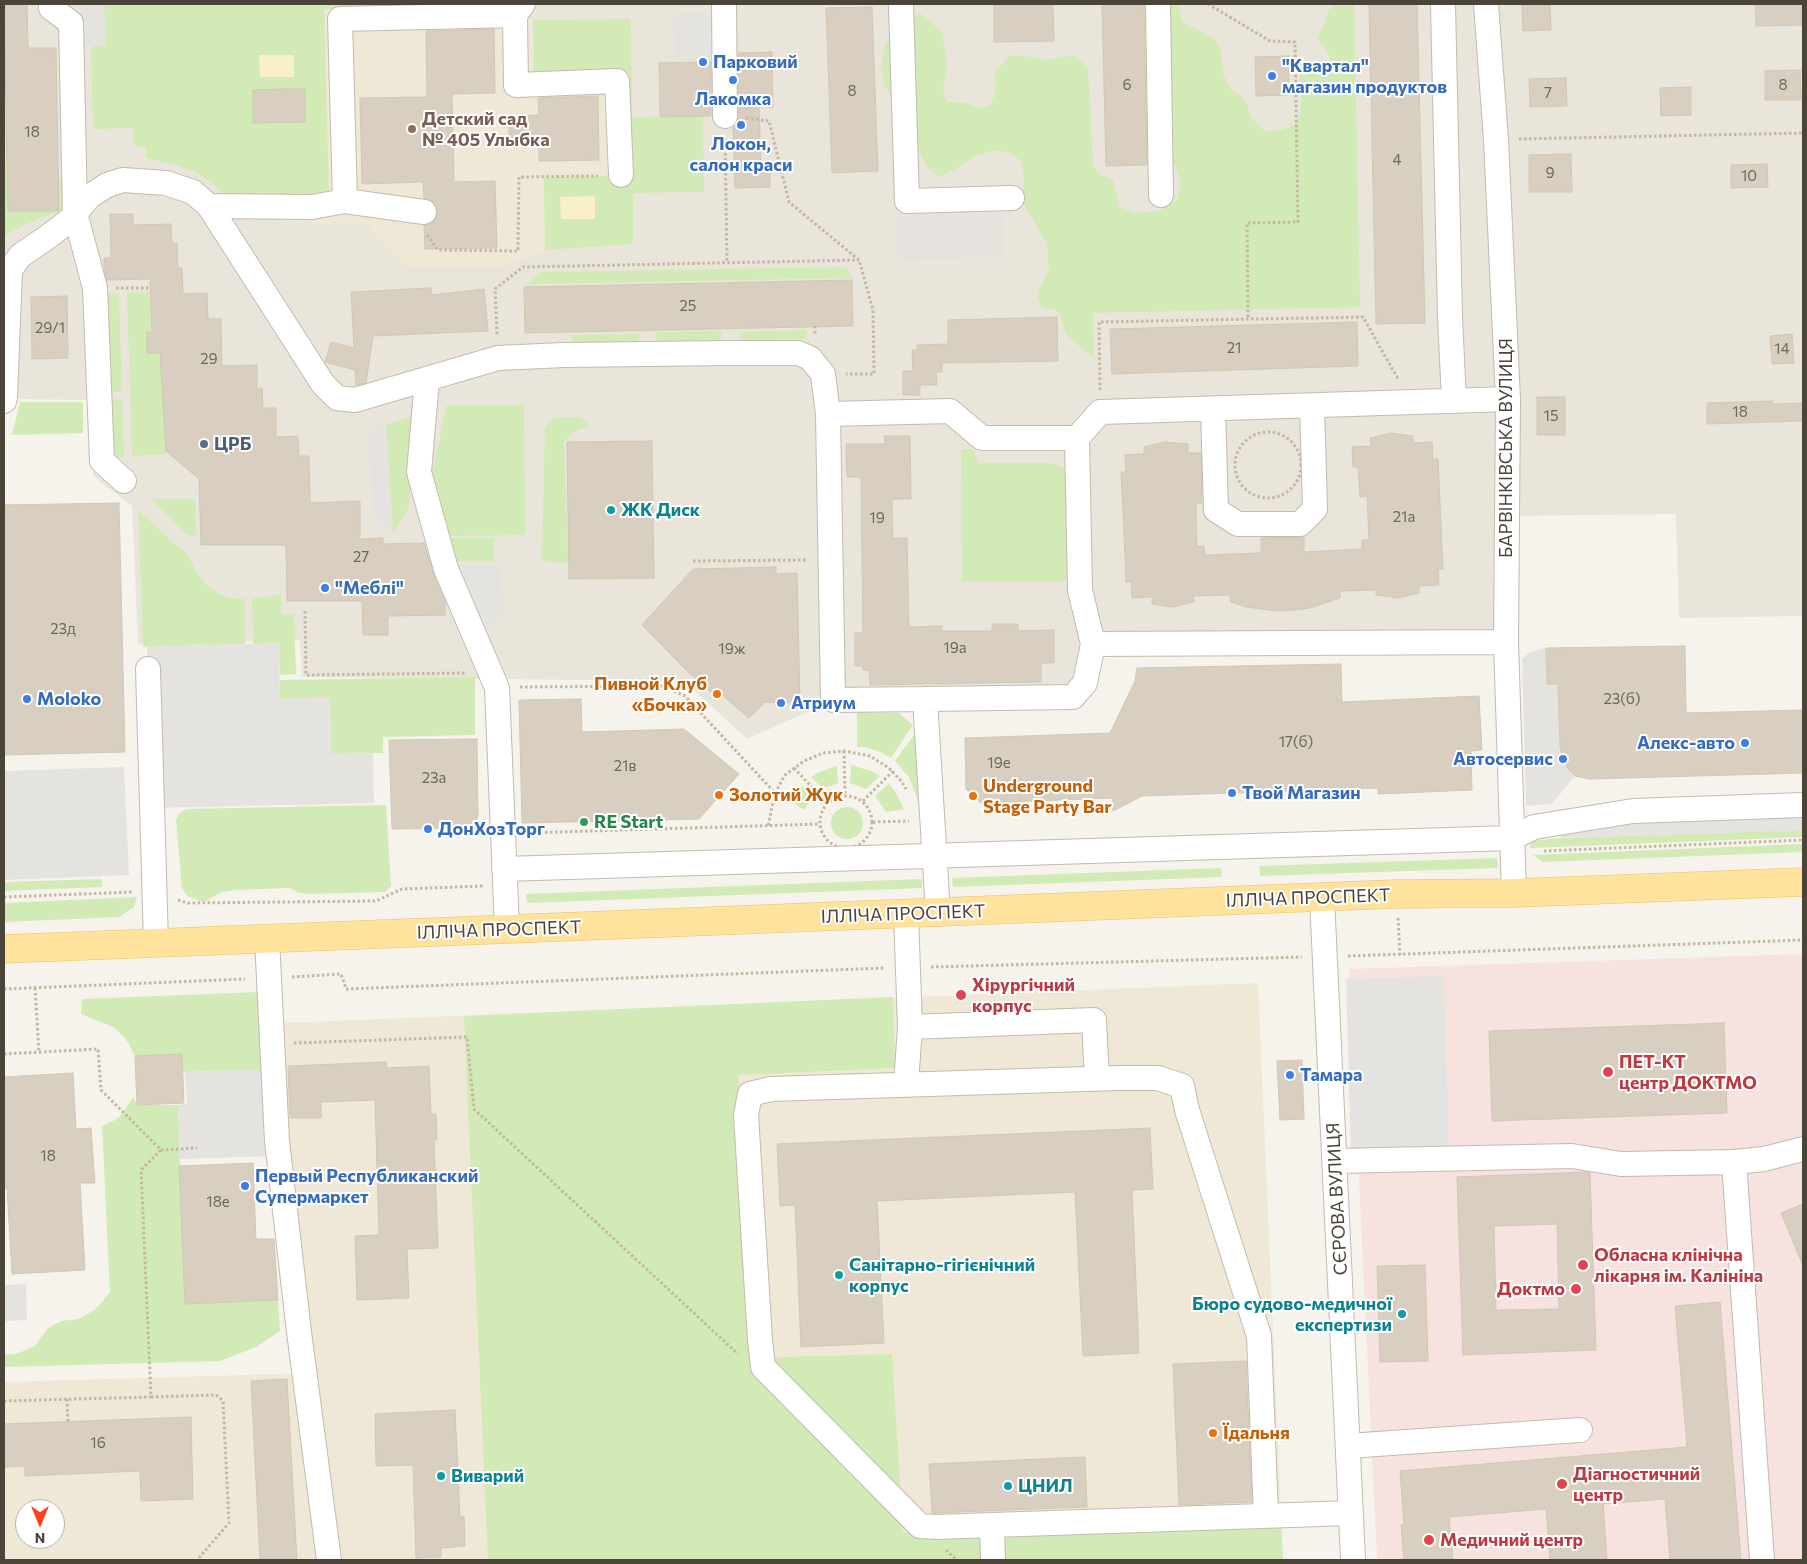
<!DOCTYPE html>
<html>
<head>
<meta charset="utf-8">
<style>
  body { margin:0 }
  #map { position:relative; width:1807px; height:1564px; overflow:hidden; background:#f6f3ec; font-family:Commissioner,sans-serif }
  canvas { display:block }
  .frame { position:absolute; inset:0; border:5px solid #4b4439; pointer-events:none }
  .north { position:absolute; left:15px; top:1499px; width:50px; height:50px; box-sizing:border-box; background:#fff; border:1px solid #b7b4b0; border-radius:50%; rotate:180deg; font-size:14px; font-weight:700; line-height:20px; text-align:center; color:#4b4439 }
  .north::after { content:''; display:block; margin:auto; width:18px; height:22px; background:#fc3f1d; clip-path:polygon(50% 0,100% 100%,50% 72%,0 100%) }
</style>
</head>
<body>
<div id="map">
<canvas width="1807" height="1564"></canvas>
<div class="frame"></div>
<div class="north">N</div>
</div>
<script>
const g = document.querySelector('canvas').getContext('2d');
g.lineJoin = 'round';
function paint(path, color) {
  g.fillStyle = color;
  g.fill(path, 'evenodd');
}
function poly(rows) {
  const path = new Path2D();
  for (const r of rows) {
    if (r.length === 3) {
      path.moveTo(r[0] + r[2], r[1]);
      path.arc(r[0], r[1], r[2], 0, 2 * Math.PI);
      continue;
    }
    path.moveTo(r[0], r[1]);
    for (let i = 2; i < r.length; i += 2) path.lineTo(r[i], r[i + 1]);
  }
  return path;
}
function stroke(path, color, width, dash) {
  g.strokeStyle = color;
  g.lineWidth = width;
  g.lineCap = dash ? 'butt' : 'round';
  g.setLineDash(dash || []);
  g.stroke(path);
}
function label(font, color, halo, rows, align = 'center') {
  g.font = font + ' Commissioner,sans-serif';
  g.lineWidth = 4;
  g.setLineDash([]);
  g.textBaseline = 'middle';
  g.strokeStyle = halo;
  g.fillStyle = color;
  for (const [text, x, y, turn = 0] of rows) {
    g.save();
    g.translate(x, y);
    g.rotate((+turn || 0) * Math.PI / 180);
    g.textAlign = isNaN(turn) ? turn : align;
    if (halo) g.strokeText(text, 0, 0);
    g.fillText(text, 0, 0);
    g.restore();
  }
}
paint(poly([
  [4,4,1803,4,1803,616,1679,618,1676,514,1498,516,1496,631,1110,638,1066,689,852,692,747,739,684,681,302,677,300,640,138,644,132,506,93,476,90,400,4,399]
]), '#eae5da');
paint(poly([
  [1003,212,1004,257,898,261,897,216]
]), '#e6e2dd');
paint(poly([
  [484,4,533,20,631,19,633,244,545,250,501,267,404,267,368,225,312,225,312,199,224,196,214,185,199,174,324,9],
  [1258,983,1283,1560,4,1560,4,1382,314,1373,288,1162,284,1023],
  [25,1509,55,1509,55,1539,25,1539]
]), '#efe8d6');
paint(poly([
  [1803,954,1803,1560,1377,1560,1349,969]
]), '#f6e3e0');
paint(poly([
  [104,4,484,4,324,9,329,195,312,199,224,196,214,185,199,174,177,165,146,158,146,147,135,147,133,128,93,129,91,46,106,45],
  [1160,4,1178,4,1182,22,1214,38,1221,49,1223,74,1231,89,1246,101,1252,119,1265,131,1283,130,1292,126,1300,116,1302,95,1299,71,1303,65,1328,63,1330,57,1325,47,1317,38,1324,25,1328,11,1335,4,1354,4,1360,307,1093,313,1094,358,1072,340,1065,332,1060,315,1055,310,1043,308,1038,300,1038,292,1049,270,1047,244,1023,202,1024,176,1021,161,1010,153,995,150,974,156,956,169,938,177,926,165,896,104,884,85,881,67,886,43,906,17,921,14,942,32,947,65,943,89,947,102,966,103,977,108,990,106,996,91,995,72,1009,56,1025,56,1046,60,1076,55,1088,70,1093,165,1099,174,1113,180,1119,207,1137,213,1159,211,1177,200,1181,182,1176,167,1164,150],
  [631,19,632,117,703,116,704,192,633,193,633,244,545,250,544,177,615,176,614,75,534,76,533,20],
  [4,50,8,211,59,211,59,180,66,180,68,208,26,224,6,234,4,237],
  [846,267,852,278,528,284,540,272],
  [150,292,151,345,163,361,166,454,132,456,127,293],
  [108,294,119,294,122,391,111,392],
  [807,330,807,336,805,339,744,340,740,337,740,332],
  [722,331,722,337,720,340,659,341,655,338,655,332],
  [639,334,639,340,636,342,575,344,572,340,571,335],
  [122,399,124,457,112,457,110,400],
  [20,402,83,402,83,433,12,435],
  [524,405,525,535,447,536,433,473,446,406],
  [412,416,410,495,408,509,393,534,386,425],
  [580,417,589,425,575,432,564,441,568,562,564,563,542,560,545,428,554,418],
  [961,449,973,449,978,463,1048,463,1055,464,1062,467,1067,473,1071,571,1063,582,962,582],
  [151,499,195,499,196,535,188,535],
  [138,510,188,556,197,573,207,585,217,593,230,598,245,599,245,644,143,647],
  [448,538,494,538,494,561,453,561],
  [281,593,281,615,294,614,296,674,280,675,279,643,253,644,252,599,268,597],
  [475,677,475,735,383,737,383,753,331,754,330,698,280,699,280,680],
  [857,712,899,713,913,725,891,758,880,752,865,747,857,747],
  [916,732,922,812,909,777,895,761],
  [851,765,871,771,880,776,866,789,850,783],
  [837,766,838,783,823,789,811,777,819,772],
  [889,783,896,793,904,809,886,812,875,796],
  [802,785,813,796,804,810,789,800],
  [386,805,391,886,385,892,309,894,299,893,290,888,235,890,222,892,206,901,200,901,187,896,182,888,176,820,179,814,186,809],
  [847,823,16],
  [1803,830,1803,837,1530,848,1531,841,1561,838],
  [1803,844,1803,852,1543,862,1533,855],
  [1497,858,1498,868,1260,876,1259,866],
  [1221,868,1222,877,953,887,952,878],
  [102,879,102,887,4,891,4,882],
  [922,879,922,888,527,903,526,894],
  [137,897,134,907,119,917,4,922,4,903],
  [259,992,261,1070,185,1072,183,1070,182,1054,135,1056,126,1039,113,1027,81,1014,82,999],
  [893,997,895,1068,738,1075,750,1358,892,1354,903,1533,1281,1524,1283,1560,488,1560,464,1016],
  [133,1097,137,1105,178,1105,185,1304,278,1300,280,1331,256,1347,220,1361,4,1367,4,1355,16,1354,35,1346,48,1328,61,1321,78,1319,95,1310,110,1292,102,1126,115,1120,122,1114]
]), '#d2eab5');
paint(poly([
  [259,55,294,55,294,77,260,77],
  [595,196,595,219,561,219,560,197]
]), '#f9efc9');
paint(poly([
  [79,4,104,4,106,46,81,47],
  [674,13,718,13,718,61,675,62],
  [386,425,393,534,373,516,369,431],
  [453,566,501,566,502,614,483,636],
  [279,643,280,699,330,697,331,754,373,753,374,803,151,808,147,647],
  [1546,648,1547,684,1558,684,1560,747,1563,759,1568,769,1575,776,1552,804,1526,806,1522,659,1530,652],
  [124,767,129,875,4,880,4,771],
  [1803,798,1803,830,1561,838,1561,809],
  [1444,976,1449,1152,1351,1155,1346,979],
  [273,1069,276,1156,180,1159,178,1105,187,1104,185,1072],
  [26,1284,27,1320,4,1321,4,1285]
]), '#e5e3e0');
const building = poly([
  [4,4,27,4,28,48,56,48,59,211,8,211,4,4],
  [994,4,1053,4,1054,41,994,42,994,4],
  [1102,4,1144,4,1147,165,1106,166,1102,4],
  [1369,4,1417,4,1425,323,1376,324,1369,4],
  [1522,4,1550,4,1551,30,1523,31,1522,4],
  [1755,4,1802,4,1802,25,1756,26,1755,4],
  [872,7,878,171,832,173,826,8,872,7],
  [494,29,495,93,452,94,454,182,495,181,497,248,425,249,424,225,430,224,434,221,438,213,436,206,433,202,424,198,423,182,362,184,360,98,427,97,426,31,494,29],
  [772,52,773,107,759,107,761,165,770,165,770,187,735,188,733,127,737,122,739,116,738,53,772,52],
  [1289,56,1289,95,1256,96,1255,57,1289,56],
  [711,62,711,116,660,117,659,63,711,62],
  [1800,70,1801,100,1765,100,1765,71,1800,70],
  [1566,78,1567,106,1530,107,1529,79,1566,78],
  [1691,87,1691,115,1661,116,1660,88,1691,87],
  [282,89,305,89,305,122,253,123,253,90,282,89],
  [598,96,599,160,539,161,539,142,509,143,509,116,539,115,538,98,598,96],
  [1571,154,1572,192,1529,192,1529,155,1571,154],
  [1767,164,1768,187,1731,188,1731,165,1767,164],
  [110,214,133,214,133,225,171,224,172,243,177,243,178,268,182,268,183,294,207,293,208,319,221,319,222,366,257,365,257,389,262,388,263,408,276,408,276,437,298,436,299,456,309,456,310,503,360,501,360,539,383,538,383,544,424,543,435,579,445,601,445,615,388,616,388,635,363,635,362,601,287,601,286,545,201,545,199,479,166,451,160,353,147,353,147,332,152,332,150,279,107,280,104,268,104,258,111,258,110,214],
  [852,280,853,326,525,333,524,287,852,280],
  [431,288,431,295,484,289,488,331,373,336,366,383,356,385,355,370,325,362,331,342,354,348,351,292,431,288],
  [67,296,68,358,32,359,31,297,67,296],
  [1057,317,1058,361,942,363,942,372,936,372,937,385,920,385,920,395,903,395,903,371,913,371,912,350,917,350,917,345,948,344,948,320,1057,317],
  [1357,322,1358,366,1112,374,1110,329,1357,322],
  [1792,334,1794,363,1772,364,1770,336,1792,334],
  [1537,397,1565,397,1565,435,1537,435,1537,397],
  [1773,401,1773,404,1803,403,1803,421,1707,424,1707,403,1773,401],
  [1391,433,1413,436,1413,443,1432,442,1433,459,1438,459,1443,569,1438,569,1439,585,1419,586,1419,593,1399,598,1376,595,1376,590,1340,591,1340,598,1310,608,1294,610,1278,611,1246,607,1231,602,1230,595,1193,596,1194,602,1173,607,1152,604,1152,597,1132,598,1131,582,1126,582,1125,555,1121,472,1126,472,1125,455,1144,454,1144,447,1165,442,1188,444,1188,453,1201,453,1202,503,1196,503,1197,547,1204,546,1205,555,1261,553,1261,538,1304,537,1304,552,1362,549,1362,540,1369,540,1367,496,1360,497,1358,467,1353,467,1352,447,1371,446,1370,438,1391,433],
  [884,436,910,436,911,499,892,499,893,538,907,538,909,627,942,626,942,631,992,631,992,624,1018,624,1018,631,1054,630,1054,663,1041,663,1041,682,870,685,869,670,863,670,863,666,855,666,855,633,863,633,861,477,847,477,846,444,885,444,884,436],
  [652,441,654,578,569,579,567,442,652,441],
  [119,503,125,752,4,755,4,505,119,503],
  [776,567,776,574,797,573,800,703,765,702,749,718,720,693,714,695,688,672,642,625,693,569,776,567],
  [1685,646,1686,713,1803,710,1803,773,1589,779,1575,776,1568,769,1563,759,1560,747,1558,684,1547,684,1546,648,1685,646],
  [1341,664,1342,702,1479,696,1482,750,1471,751,1472,790,1378,794,1378,788,1142,796,1113,811,1112,798,981,803,966,789,965,738,1110,733,1135,681,1137,668,1341,664],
  [581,699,582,732,684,729,739,774,699,819,522,823,519,700,581,699],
  [477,739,478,816,474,824,466,828,392,829,389,740,477,739],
  [1724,1023,1727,1113,1492,1121,1489,1031,1724,1023],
  [182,1054,184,1103,137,1105,135,1056,182,1054],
  [1302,1060,1304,1119,1280,1120,1277,1061,1302,1060],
  [386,1062,387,1068,429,1066,431,1114,436,1114,437,1140,434,1140,438,1248,407,1249,409,1298,357,1300,355,1236,379,1235,375,1100,321,1102,321,1118,290,1118,288,1066,386,1062],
  [73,1073,76,1129,91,1128,95,1183,80,1183,85,1270,12,1274,7,1188,4,1188,4,1077,73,1073],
  [1150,1128,1153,1189,1132,1190,1139,1353,1083,1356,1075,1192,877,1201,884,1343,801,1347,795,1205,780,1206,777,1144,1150,1128],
  [253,1163,256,1239,274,1239,278,1300,185,1304,179,1166,253,1163],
  [1586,1172,1590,1173,1596,1350,1463,1355,1457,1177,1586,1172],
  [1557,1224,1559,1309,1496,1310,1494,1226,1557,1224],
  [1803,1204,1803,1266,1781,1213,1803,1204],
  [1425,1265,1428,1361,1380,1362,1377,1266,1425,1265],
  [1720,1302,1741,1560,1670,1560,1665,1499,1603,1504,1607,1560,1550,1560,1546,1509,1449,1517,1453,1560,1404,1560,1401,1525,1404,1524,1400,1471,1687,1447,1675,1306,1720,1302],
  [1246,1361,1252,1502,1179,1505,1173,1364,1246,1361],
  [287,1379,297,1560,260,1560,251,1381,287,1379],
  [455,1410,460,1517,464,1516,465,1546,441,1548,441,1557,416,1558,413,1465,376,1466,375,1414,455,1410],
  [191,1417,193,1499,141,1501,140,1471,25,1476,25,1466,4,1467,4,1424,191,1417],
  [1085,1457,1087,1507,932,1513,929,1464,1085,1457]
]);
paint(building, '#d8cfc1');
stroke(building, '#d3c7b4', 1);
const minor = poly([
  [51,4,51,8,71,23,75,213,95,288,102,461,124,481],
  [523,4,515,15,516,85,617,81,621,175],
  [724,4,725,116],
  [901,4,907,201,1012,198],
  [1158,4,1161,195],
  [1443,4,1450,317,1454,401],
  [1486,4,1496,140,1508,399,1506,642,1514,893],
  [345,201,340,19,515,15],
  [209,206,312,207,345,201,424,212],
  [75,213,90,196,107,185,123,180,166,183,193,192,209,206,323,384,337,398,355,400,498,358,564,355,730,353,798,353,810,358,823,374,828,414,833,700,925,699,938,913],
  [427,380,419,472,446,569,497,688,507,929],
  [4,401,5,397,10,270,20,256,49,236,75,216],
  [1213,409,1216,510,1238,524,1300,524,1315,509,1312,406],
  [828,414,950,411,982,438,1077,438,1100,412,1508,399],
  [1093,644,1506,642],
  [148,669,156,943],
  [925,699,1073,697,1085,683,1093,644,1080,590,1077,438],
  [504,869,1512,838,1534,827,1633,811,1803,805],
  [1322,898,1353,1560],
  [906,914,910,1027,906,1084],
  [267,939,277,1141,299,1332,329,1560],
  [910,1027,1094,1020,1097,1079],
  [1335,1161,1572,1156,1621,1164,1734,1162,1762,1560],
  [1734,1162,1764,1159,1803,1149],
  [1348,1446,1580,1430],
  [992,1525,937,1527,920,1526,763,1367,760,1340,746,1115,750,1094,771,1089,1118,1078,1158,1078,1182,1086,1187,1110,1259,1336,1266,1516],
  [993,1560,992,1525,1351,1513]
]);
const major = poly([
  [4,949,1396,894,1514,893,1803,882]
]);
stroke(minor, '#c2bbae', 26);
stroke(major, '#e6c16a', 29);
stroke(poly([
  [1208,4,1270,41,1295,42,1298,222,1247,223,1248,319],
  [746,118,769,121,789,202,859,260,873,310,874,374,846,374],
  [725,138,727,262],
  [1519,139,1803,133],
  [427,235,438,250,518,251,519,177,598,176],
  [116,288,151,288],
  [815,326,815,336],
  [497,334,495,289,523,267,859,260],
  [1100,390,1099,322,1363,317,1398,379],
  [1268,465,33],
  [693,561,808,560],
  [305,611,306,675,467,673],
  [520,687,662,686,685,696,775,793,768,826],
  [844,751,845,795],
  [794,768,827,803],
  [775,793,785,775,804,761,823,753,844,751,870,756,889,768,902,782,906,789],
  [846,822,26],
  [863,801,893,771],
  [873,822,909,821],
  [525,833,820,824],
  [1544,851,1803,840],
  [4,897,133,892],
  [178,900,188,903,376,901,402,889,483,886],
  [1398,918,1400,955],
  [1348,956,1803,940],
  [931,967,1302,957],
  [292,977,341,974,346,989,884,968],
  [35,988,39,1052],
  [4,989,245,979],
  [294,1043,467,1037,474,1109,738,1354],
  [4,1054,98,1049,101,1090,161,1150,197,1148],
  [151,1397,214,1395,218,1396,223,1401,229,1523,197,1560],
  [67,1399,68,1422],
  [4,1401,151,1397,141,1170,161,1150],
  [946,1550,957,1560]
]), '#c4b79f', 3, [2.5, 2.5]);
stroke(minor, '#fff', 24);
stroke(major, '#ffe39c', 28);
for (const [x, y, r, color] of [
  [703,62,5,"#3f7fe0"],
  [1272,76,5,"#3f7fe0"],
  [733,80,5,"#3f7fe0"],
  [741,125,5,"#3f7fe0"],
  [412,129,5,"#8d6e63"],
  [204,444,5,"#5c6f8a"],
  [611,510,5,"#0f9aa8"],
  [325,588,5,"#3f7fe0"],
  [717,694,5,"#e8710a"],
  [27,699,5,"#3f7fe0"],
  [781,703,5,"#3f7fe0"],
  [1745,743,5,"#3f7fe0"],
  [1563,759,5,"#3f7fe0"],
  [1232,793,5,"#3f7fe0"],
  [719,795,5,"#e8710a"],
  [973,796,5,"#e8710a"],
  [584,822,5,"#2e9e5b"],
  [428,829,5,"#3f7fe0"],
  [961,995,6,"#e0444e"],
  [1608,1072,6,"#e0444e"],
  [1290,1075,5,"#3f7fe0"],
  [245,1186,5,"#3f7fe0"],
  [1583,1265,6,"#e0444e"],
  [839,1275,5,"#0f9aa8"],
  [1576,1289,6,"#e0444e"],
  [1402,1314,5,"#0f9aa8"],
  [1213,1433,5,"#e8710a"],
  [441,1476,5,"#0f9aa8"],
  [1562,1484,6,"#e0444e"],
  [1008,1486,5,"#0f9aa8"],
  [1429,1540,6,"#e0444e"]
]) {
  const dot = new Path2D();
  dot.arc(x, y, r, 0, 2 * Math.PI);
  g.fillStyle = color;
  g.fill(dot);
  stroke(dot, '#fff', 2);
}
label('15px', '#6e675b', null, [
  ["6",1127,85],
  ["8",1783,85],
  ["8",852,91],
  ["7",1548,93],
  ["18",32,132],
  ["4",1397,160],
  ["9",1550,173],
  ["10",1749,176],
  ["25",688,306],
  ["29/1",50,328],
  ["21",1234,348],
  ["14",1782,349],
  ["29",209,359],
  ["18",1740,412],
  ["15",1551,416],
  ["21а",1404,517],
  ["19",877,518],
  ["27",361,557],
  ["23д",63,629],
  ["19а",955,648],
  ["19ж",732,649],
  ["23(б)",1622,699],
  ["17(б)",1296,742],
  ["19е",999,763],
  ["21в",625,766],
  ["23а",434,778],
  ["18",48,1156],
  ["18е",218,1202],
  ["16",98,1443]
]);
label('bold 18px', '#366cbe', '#fff', [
  ["Парковий",713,62],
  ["\"Квартал\"",1282,66],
  ["магазин продуктов",1282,87],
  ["Лакомка",733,99,"center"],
  ["Локон,",741,144,"center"],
  ["салон краси",741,165,"center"],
  ["\"Меблі\"",335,588],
  ["Moloko",37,699],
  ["Атриум",791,703],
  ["Алекс-авто",1735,743,"right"],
  ["Автосервис",1553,759,"right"],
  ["Твой Магазин",1242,793],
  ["ДонХозТорг",438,829],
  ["Тамара",1300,1075],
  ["Первый Республиканский",255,1176],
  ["Супермаркет",255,1197]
], 'left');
label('bold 18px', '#785e54', '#fff', [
  ["Детский сад",422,119],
  ["№ 405 Улыбка",422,140]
], 'left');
label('bold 18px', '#4e5e75', '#fff', [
  ["ЦРБ",214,444]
], 'left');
label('18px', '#4b4439', '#fff', [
  ["БАРВІНКІВСЬКА ВУЛИЦЯ",1506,448,-90],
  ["ІЛЛІЧА ПРОСПЕКТ",1308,898,-2],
  ["ІЛЛІЧА ПРОСПЕКТ",903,914,-2],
  ["ІЛЛІЧА ПРОСПЕКТ",499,930,-2],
  ["СЄРОВА ВУЛИЦЯ",1337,1199,-93]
]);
label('bold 18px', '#0d838f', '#fff', [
  ["ЖК Диск",621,510],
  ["Санітарно-гігієнічний",849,1265],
  ["корпус",849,1286],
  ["Бюро судово-медичної",1392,1304,"right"],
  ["експертизи",1392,1325,"right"],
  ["Виварий",451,1476],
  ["ЦНИЛ",1018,1486]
], 'left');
label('bold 18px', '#c56008', '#fff', [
  ["Пивной Клуб",707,684,"right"],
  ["«Бочка»",707,705,"right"],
  ["Underground",983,786],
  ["Stage Party Bar",983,807],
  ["Золотий Жук",729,795],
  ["Їдальня",1223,1433]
], 'left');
label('bold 18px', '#27864d', '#fff', [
  ["RE Start",594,822]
], 'left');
label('bold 18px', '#be3a42', '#fff', [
  ["Хірургічний",972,985],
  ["корпус",972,1006],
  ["ПЕТ-КТ",1619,1062],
  ["центр ДОКТМО",1619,1083],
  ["Обласна клінічна",1594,1255],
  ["лікарня ім. Калініна",1594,1276],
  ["Доктмо",1565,1289,"right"],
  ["Діагностичний",1573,1474],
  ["центр",1573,1495],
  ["Медичний центр",1440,1540]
], 'left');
</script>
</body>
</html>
